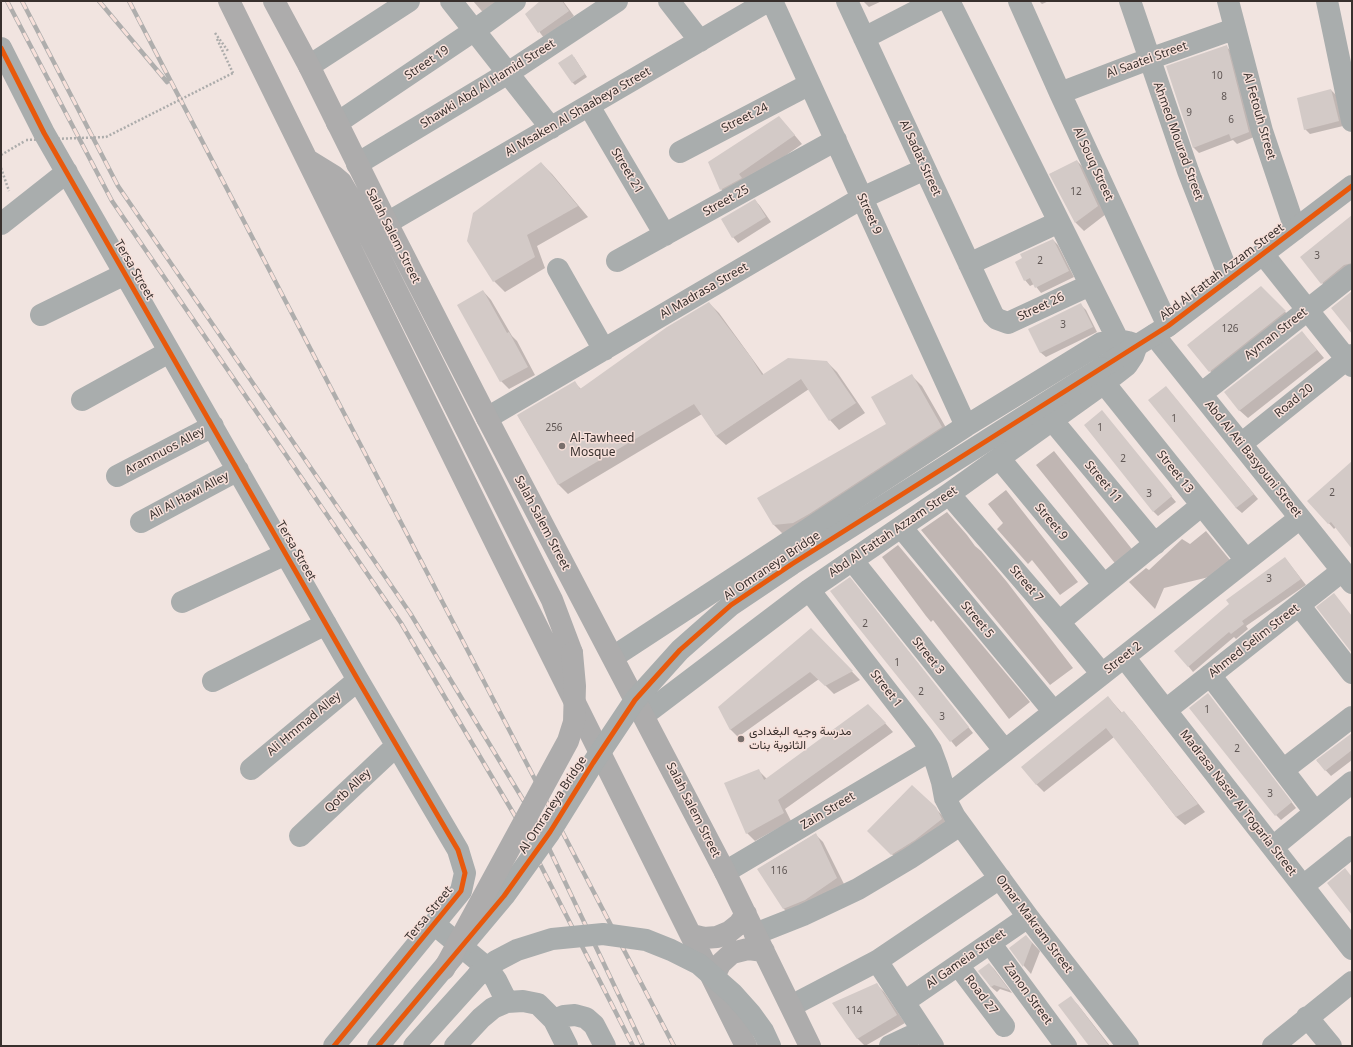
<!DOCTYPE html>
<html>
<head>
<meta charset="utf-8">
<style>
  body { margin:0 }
  #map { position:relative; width:1353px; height:1047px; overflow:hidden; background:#f1e4e0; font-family:"Noto Sans",sans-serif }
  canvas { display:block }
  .frame { position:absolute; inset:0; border:2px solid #38302d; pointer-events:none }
</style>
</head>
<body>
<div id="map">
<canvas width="1353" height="1047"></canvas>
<div class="frame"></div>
</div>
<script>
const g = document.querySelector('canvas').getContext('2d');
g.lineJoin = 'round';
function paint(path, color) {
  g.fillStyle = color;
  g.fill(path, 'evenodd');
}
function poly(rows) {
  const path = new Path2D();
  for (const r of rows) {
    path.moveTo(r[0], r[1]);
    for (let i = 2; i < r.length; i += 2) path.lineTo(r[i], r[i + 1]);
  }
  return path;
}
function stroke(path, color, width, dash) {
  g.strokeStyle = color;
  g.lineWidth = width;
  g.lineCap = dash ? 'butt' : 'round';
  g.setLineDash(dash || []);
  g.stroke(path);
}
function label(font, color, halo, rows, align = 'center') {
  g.font = font + ' "Noto Sans",Vazirmatn,sans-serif';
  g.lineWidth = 3;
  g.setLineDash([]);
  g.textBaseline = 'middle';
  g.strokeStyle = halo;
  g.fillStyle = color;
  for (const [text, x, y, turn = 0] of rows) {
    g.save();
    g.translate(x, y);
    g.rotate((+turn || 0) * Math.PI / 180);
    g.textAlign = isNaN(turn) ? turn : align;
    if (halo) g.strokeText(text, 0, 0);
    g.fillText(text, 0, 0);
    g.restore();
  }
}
paint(poly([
  [473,1,507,1,487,17],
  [542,1,563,1,574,16,544,38,526,14],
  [863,1,882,1,869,7],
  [1039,1,1049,1,1042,4],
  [1226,46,1231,51,1254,137,1237,144,1233,140,1199,153,1194,148,1167,67],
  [574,57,587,77,575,85,572,82],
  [1331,90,1336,95,1343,126,1310,134,1305,129],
  [786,125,802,144,747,183,729,197,721,189],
  [1077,161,1085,169,1106,214,1084,231,1076,223,1050,174],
  [541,163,552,174,588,217,537,246,545,268,505,292,494,281],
  [755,200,760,206,771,222,738,243,733,237,722,220],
  [1352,217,1352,269,1327,288,1322,283],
  [1053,240,1058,245,1074,277,1041,293,1034,284,1030,286,1025,280],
  [1261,287,1293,320,1218,379,1210,371],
  [483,291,491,300,512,336,517,341,535,375,509,389,501,381],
  [709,303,719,313,764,375,827,362,837,372,865,413,839,430,830,420,809,389,726,445,716,436,702,414,568,494,559,485,518,416,575,383,581,389],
  [1081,305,1086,310,1097,332,1046,357,1040,352],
  [1302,332,1324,358,1248,418,1239,410],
  [911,375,922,386,952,438,784,535,773,524,888,424],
  [1166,387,1258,499,1242,513,1236,508],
  [1102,412,1176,502,1158,516,1153,511],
  [1054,451,1135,553,1118,567,1036,465],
  [1352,463,1352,547,1336,527,1334,529,1309,501],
  [1006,490,1078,582,1060,595,1032,560,1028,564,997,529,1003,523,988,504],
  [947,512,967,535,975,546,981,551,1007,582,1073,668,1050,685,921,530],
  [1206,531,1230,560,1209,577,1164,588,1155,609,1129,582,1146,568,1149,570,1182,539,1190,544],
  [898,545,1030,702,1009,719,933,620,931,622,926,616,882,557],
  [1285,558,1306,585,1246,626,1248,629,1236,639,1234,637,1193,672,1176,651],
  [855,584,973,733,956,747,853,620],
  [811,629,860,680,834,694,819,679,738,737,730,729],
  [1208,694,1296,808,1281,820,1276,815],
  [1108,697,1122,713,1132,721,1205,812,1185,825,1176,817,1114,737,1044,792,1036,784],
  [876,713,893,732,785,809,791,821,755,841,747,833,758,770,767,779],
  [1352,734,1352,760,1331,776,1317,761],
  [935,808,944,817,950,828,900,862,868,831],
  [815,834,823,842,845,886,792,917,784,909,758,869],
  [1026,936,1040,951,1031,974,1024,966,1010,948],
  [989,964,994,969,1012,993,1000,989,997,992,991,987,980,971],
  [876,984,884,992,905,1023,865,1046,857,1038],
  [1070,997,1078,1005,1110,1046,1090,1046]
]), '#0003');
paint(poly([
  [540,1,562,1,569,11,538,33,525,14],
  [1227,45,1249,132,1231,139,1229,134,1193,148,1166,66],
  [572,54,585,74,572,83,558,63],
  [1331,89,1339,121,1304,130,1297,98],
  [779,116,795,135,739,174,742,178,720,190,708,162],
  [1077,160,1098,206,1075,223,1049,174],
  [541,162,578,206,527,235,535,257,493,282,467,241,473,213],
  [755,199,766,217,732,238,721,219],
  [1352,215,1352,263,1344,265,1321,284,1300,257],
  [1053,239,1069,271,1035,288,1030,278,1024,281,1015,262,1022,258,1020,254],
  [1261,286,1286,311,1209,372,1187,345],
  [483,290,507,333,509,332,528,367,500,382,457,305],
  [1352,291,1352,334,1331,308],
  [709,302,750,356,762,375,788,358,827,361,856,403,829,421,801,379,716,436,694,404,558,485,517,415,575,381,580,389,667,327],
  [1081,303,1093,327,1040,353,1028,329],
  [1302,331,1317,350,1239,411,1224,392],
  [912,374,942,427,809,514,793,523,773,525,757,498,886,424,871,397],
  [1166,386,1254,494,1236,508,1148,400],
  [1102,410,1172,496,1153,512,1084,425],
  [1352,461,1352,549,1331,522,1328,524,1307,501],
  [1285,557,1301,579,1242,621,1244,624,1231,634,1229,632,1188,667,1174,651,1229,604,1226,600],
  [850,577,969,727,950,742,853,621,830,591],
  [1334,593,1352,616,1352,653,1316,607],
  [811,628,853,671,825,686,810,672,730,730,718,707],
  [1208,693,1292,802,1275,816,1189,708],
  [1108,696,1121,713,1124,711,1198,804,1176,817,1106,728,1036,785,1021,767],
  [868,704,886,723,778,800,784,813,746,834,724,783,759,769,764,780],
  [1352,733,1352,750,1325,771,1316,760],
  [912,785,936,807,942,819,915,840,891,855,867,831],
  [816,833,837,878,805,900,783,909,757,869],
  [1345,868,1352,877,1352,915,1327,883],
  [1026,935,1032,943,1023,967,1009,948],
  [989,963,1009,990,994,985,991,987,978,971],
  [877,983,897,1015,857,1039,832,1003],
  [1071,996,1109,1046,1089,1046,1058,1005]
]), '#d3cac7');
stroke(poly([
  [215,33,228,51],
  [217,39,233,73],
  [1,155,25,141],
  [1,168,9,191]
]), '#acacab', 2.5, [2, 2]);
stroke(poly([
  [451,1,551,128],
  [669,1,700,41],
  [772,1,966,426],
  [847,1,993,315,997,319,1008,323,1090,285],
  [949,1,1118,340],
  [1019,1,1060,93,1168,326],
  [1130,1,1188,171,1230,279],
  [1228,1,1262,131,1295,229],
  [1327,1,1352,121],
  [864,38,936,1],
  [1,48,44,133,358,680,458,850,465,873,461,891,334,1046],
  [309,66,409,1],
  [1060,93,1149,59,1234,29],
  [589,106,665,235],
  [337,123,475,30,515,1],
  [680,152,810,84],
  [357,164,508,73,617,1],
  [387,223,768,1],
  [1,224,67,172],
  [1263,254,1352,366],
  [617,261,836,140],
  [969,264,1059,222],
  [558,269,604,350],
  [41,315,125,274],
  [1154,335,1352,583],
  [1104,383,1246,560],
  [1201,394,1352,275],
  [82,400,169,352],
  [487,418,862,198,925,169],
  [1052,420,1155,544],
  [1241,444,1352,355],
  [999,458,1104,585],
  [117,476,213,426],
  [949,494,1059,622,1102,674],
  [141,522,238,470],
  [901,527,1054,712],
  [852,560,1005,751],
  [809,590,922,736,931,750,937,766,942,782,945,798,955,817,1028,917,1128,1046],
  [182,602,286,554],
  [1299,605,1352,673],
  [1059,622,1202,505],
  [613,657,966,426,1101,343,1118,340,1128,342,1137,345,1133,356,1127,365,1104,383,949,494,809,590,644,715],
  [1124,657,1352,949],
  [1210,675,1315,812],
  [213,681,326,624],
  [1166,710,1342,571],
  [251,769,358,680],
  [1283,770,1352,717],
  [945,798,1300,518],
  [300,836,396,746],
  [1273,847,1352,782],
  [725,872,931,750],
  [1303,886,1352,847],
  [434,924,480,962,489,970,496,980,507,1002],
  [755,934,803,915,858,889,910,858,960,825],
  [990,943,1066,1046],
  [877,961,933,1046],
  [958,965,1004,1026],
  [904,1002,1028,917],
  [791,1006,877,961,1000,878],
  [1307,1017,1331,1046],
  [554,1020,564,1016,575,1015,586,1018,594,1025,605,1046],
  [455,1046,481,1018,493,1008,507,1002,523,1001,538,1004,554,1020,567,1046],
  [890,1046,922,1031],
  [1273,1046,1352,982]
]), '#a9adad', 22);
stroke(poly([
  [1101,368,1168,326,1352,186],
  [414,1046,478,975]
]), '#a9adad', 22);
stroke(poly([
  [229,1,499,550,746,1046],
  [274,1,309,66,387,223,487,418,725,872,810,1046],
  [308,160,334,176,341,182,348,194,552,600,572,653],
  [692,935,704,938,717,937,729,932,739,924,746,914],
  [713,979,720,964,732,953,748,949,764,951]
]), '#adacac', 22);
const rail = poly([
  [7,1,112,201,401,623,518,821,633,1046],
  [22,1,118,186,410,613,536,821,643,1046],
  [99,1,167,82],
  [129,1,674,1046]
]);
stroke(rail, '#afaead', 4.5);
stroke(rail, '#f7e0da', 3, [9]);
stroke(poly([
  [26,140,106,137,233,73]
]), '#acacab', 2.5, [2, 2]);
stroke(poly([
  [478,975,496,961,517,950,552,939,603,934,646,940,671,950,699,964,733,994,750,1013,763,1031,770,1046],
  [378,1046,504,896,550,832,593,763,635,700,680,650,731,605,792,564,1101,368]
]), '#a9adad', 22);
stroke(poly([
  [444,969,568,741,574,722,575,686,572,653]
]), '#adacac', 22);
stroke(poly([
  [1,48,44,133,358,680,458,850,465,873,461,891,334,1046],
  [378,1046,504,896,550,832,593,763,635,700,680,650,731,605,792,564,1168,326,1352,186]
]), '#e8590c', 5);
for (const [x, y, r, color] of [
  [562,446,4,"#796f6c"],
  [741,739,4,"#796f6c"]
]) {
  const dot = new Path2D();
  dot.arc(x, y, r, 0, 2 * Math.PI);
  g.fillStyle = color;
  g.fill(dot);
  stroke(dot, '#f7e0da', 1.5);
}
label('10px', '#5f5654', null, [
  ["10",1217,76],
  ["8",1224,97],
  ["9",1189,113],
  ["6",1231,120],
  ["12",1076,192],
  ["3",1317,256],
  ["2",1040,261],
  ["3",1063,325],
  ["126",1230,329],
  ["1",1174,419],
  ["256",554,428],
  ["1",1100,428],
  ["2",1123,459],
  ["2",1332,493],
  ["3",1149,494],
  ["3",1269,579],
  ["2",865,624],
  ["1",897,663],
  ["2",921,692],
  ["1",1207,710],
  ["3",942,717],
  ["2",1237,749],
  ["3",1270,794],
  ["116",779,871],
  ["114",854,1011]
]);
label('12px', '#38302d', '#f7e0da', [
  ["Al Saatei Street",1147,60,-20],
  ["Street 19",427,63,-34],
  ["Shawki Abd Al Hamid Street",488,84,-32],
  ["Al Msaken Al Shaabeya Street",578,112,-30],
  ["Al Fetouh Street",1259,116,74],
  ["Street 24",745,118,-27],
  ["Ahmed Mourad Street",1178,141,70],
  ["Al Sadat Street",920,158,65],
  ["Al Souq Street",1093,164,65],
  ["Street 21",627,171,59],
  ["Street 25",726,201,-29],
  ["Street 9",869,214,66],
  ["Salah Salem Street",393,236,63],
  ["Tersa Street",134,270,60],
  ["Abd Al Fattah Azzam Street",1222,272,-37],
  ["Al Madrasa Street",704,291,-30],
  ["Street 26",1041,307,-25],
  ["Ayman Street",1276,334,-38],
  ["Road 20",1294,401,-39],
  ["Aramnuos Alley",165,451,-28],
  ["Abd Al Ati Basyouni Street",1253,459,51],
  ["Street 13",1175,472,51],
  ["Street 11",1103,482,50],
  ["Ali Al Hawi Alley",189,496,-28],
  ["Street 9",1051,522,50],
  ["Salah Salem Street",542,523,62],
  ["Abd Al Fattah Azzam Street",893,532,-34],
  ["Tersa Street",296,551,60],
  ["Al Omraneya Bridge",772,566,-34],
  ["Street 7",1026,584,49],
  ["Street 5",977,620,50],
  ["Ahmed Selim Street",1254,641,-38],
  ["Street 3",928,656,51],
  ["Street 2",1123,658,-38],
  ["Street 1",886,689,52],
  ["Ali Hmmad Alley",304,724,-40],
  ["Qotb Alley",348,791,-43],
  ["Madrasa Naser Al Togaria Street",1238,803,52],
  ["Al Omraneya Bridge",553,805,-57],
  ["Salah Salem Street",693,810,63],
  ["Zain Street",828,811,-31],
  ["Tersa Street",429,914,-51],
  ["Omar Makram Street",1034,924,53],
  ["Al Gameia Street",966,959,-35],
  ["Zanon Street",1028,994,54],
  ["Road 27",981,995,53]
]);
label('12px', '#38302d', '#f7e0da', [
  ["Al-Tawheed",570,439],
  ["Mosque",570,453],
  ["مدرسة وجيه البغدادى",749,732],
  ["الثانوية بنات",749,746]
], 'left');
</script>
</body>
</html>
